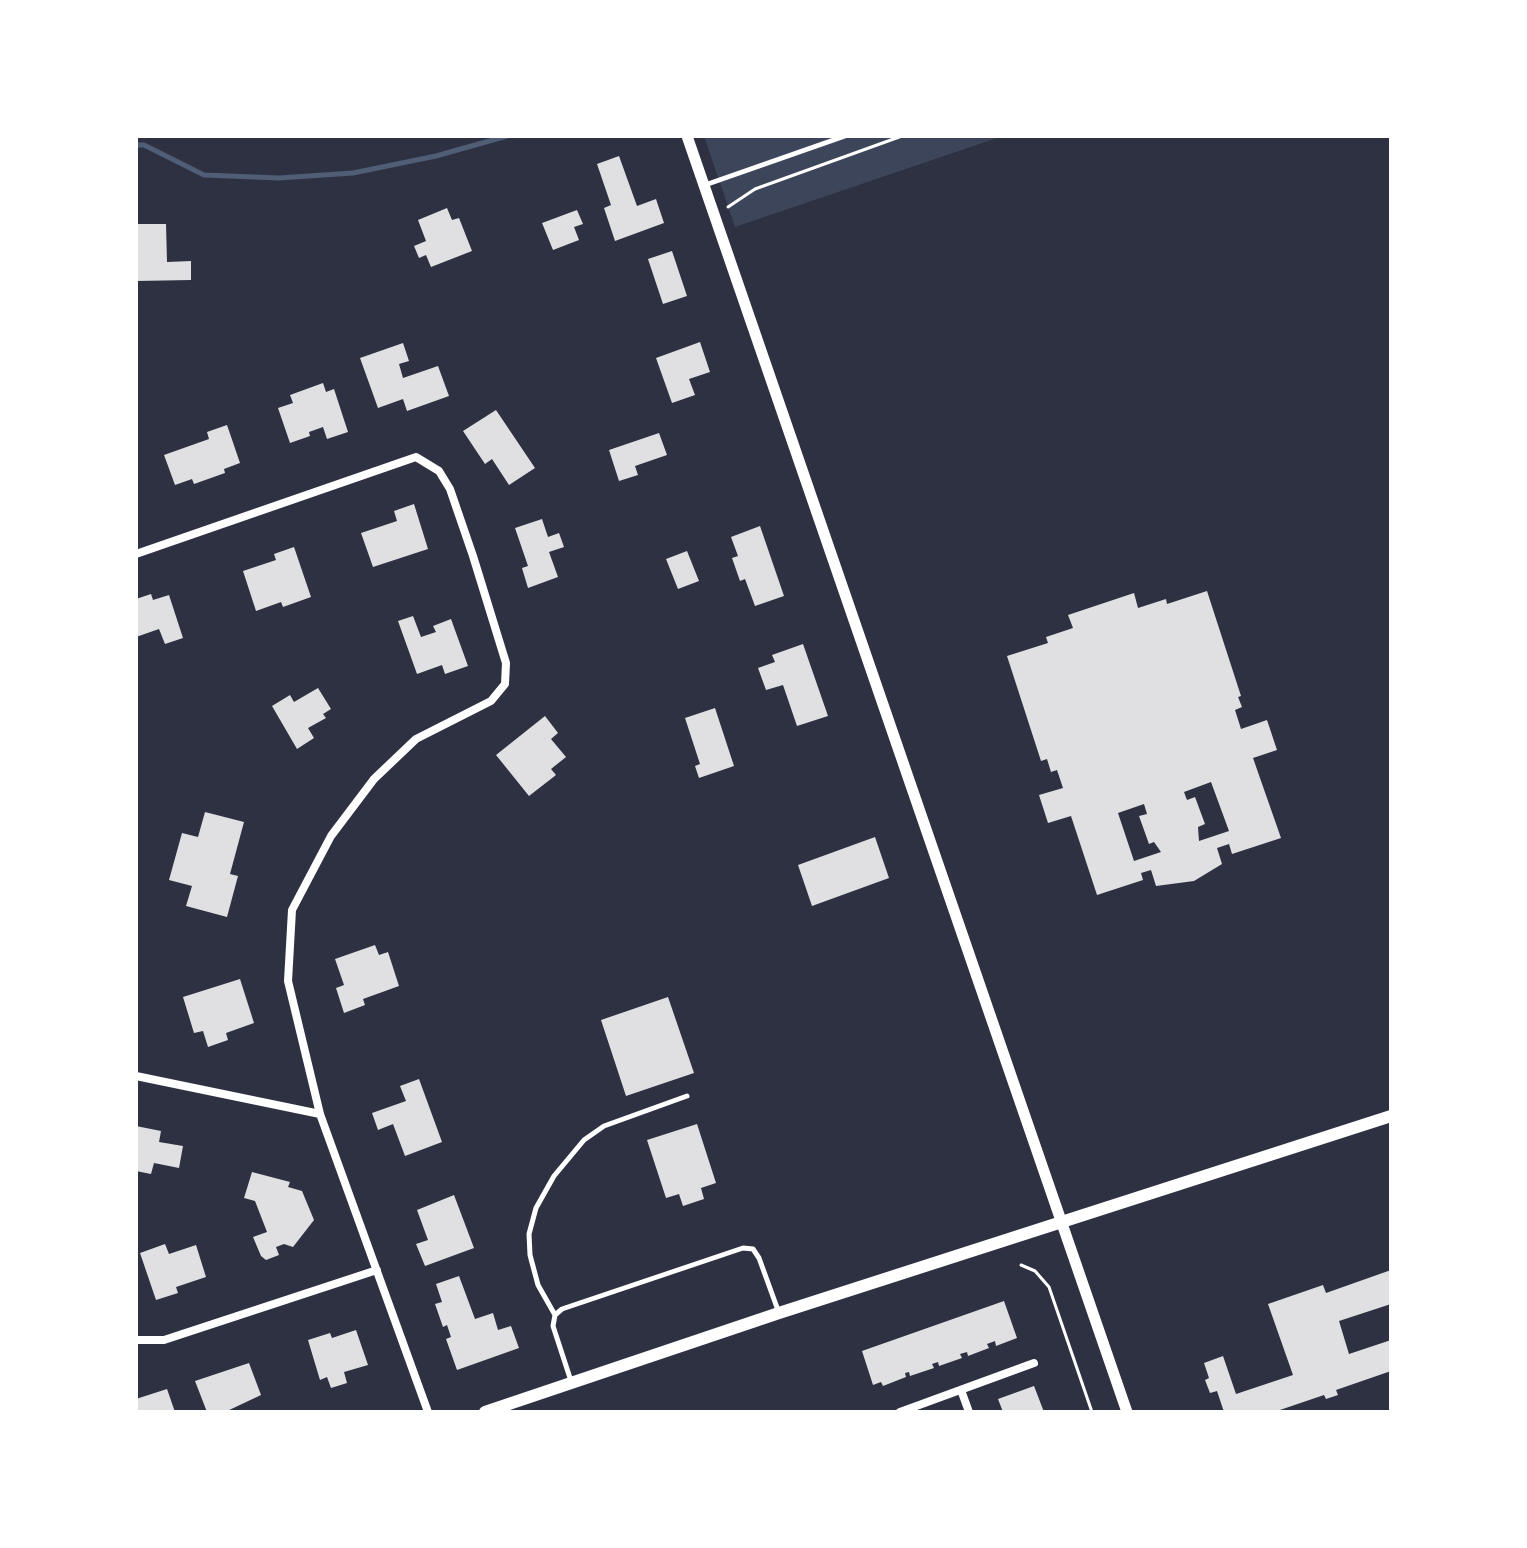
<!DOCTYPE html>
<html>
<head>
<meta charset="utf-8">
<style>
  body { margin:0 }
  #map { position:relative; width:1527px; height:1548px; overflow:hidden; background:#2d3142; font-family:Roboto,sans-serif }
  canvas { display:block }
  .frame { position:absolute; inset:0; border:138px solid #fff; pointer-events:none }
</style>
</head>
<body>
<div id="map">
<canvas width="1527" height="1548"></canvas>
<div class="frame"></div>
</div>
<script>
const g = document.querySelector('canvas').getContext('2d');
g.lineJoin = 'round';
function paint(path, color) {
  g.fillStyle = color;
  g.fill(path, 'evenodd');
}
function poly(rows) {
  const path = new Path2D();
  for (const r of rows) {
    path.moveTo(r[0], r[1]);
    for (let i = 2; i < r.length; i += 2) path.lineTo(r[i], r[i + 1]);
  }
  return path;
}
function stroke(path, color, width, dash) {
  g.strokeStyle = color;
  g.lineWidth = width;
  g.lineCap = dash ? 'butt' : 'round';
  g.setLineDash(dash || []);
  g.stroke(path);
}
paint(poly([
  [704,136,1003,136,735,227]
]), '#3c4559');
stroke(poly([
  [136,145,144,145,204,175,279,178,353,173,436,156,507,136]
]), '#4f5d75', 5);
paint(poly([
  [619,156,637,206,656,199,664,223,615,241,604,208,611,205,597,164],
  [447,208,452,220,459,218,472,251,431,267,426,255,419,258,414,246,426,241,418,220],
  [577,210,583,224,574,227,579,240,553,250,542,223],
  [136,224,166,224,167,262,191,261,191,280,136,281],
  [672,251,687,296,663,304,648,259],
  [700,342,710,372,689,379,695,395,672,403,656,358],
  [403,343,409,361,399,364,403,378,438,366,449,396,407,411,403,399,378,408,360,358],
  [323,383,326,392,334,389,348,432,327,439,323,427,309,432,310,436,290,443,278,408,293,403,290,395],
  [496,410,535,468,509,485,492,459,485,464,463,431],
  [227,425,240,463,224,469,225,473,194,484,192,479,175,485,164,455,209,439,207,432],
  [659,433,667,455,635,466,638,475,619,481,609,450],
  [414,504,428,549,373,567,361,533,397,521,394,511],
  [542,519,548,537,559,533,564,547,549,552,558,577,528,588,522,568,528,566,515,528],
  [760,526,784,596,755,606,745,579,740,581,732,558,738,556,731,537],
  [294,547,311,597,283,607,281,602,256,611,243,571,276,560,274,554],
  [687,551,699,581,678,589,666,559],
  [1207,591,1241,696,1238,697,1242,707,1235,710,1241,729,1267,720,1277,750,1253,758,1281,838,1232,854,1229,844,1217,848,1222,864,1194,881,1156,886,1151,870,1141,873,1143,880,1097,895,1071,816,1048,823,1039,795,1063,788,1057,770,1051,772,1047,759,1041,761,1007,656,1048,643,1046,637,1073,628,1068,615,1134,593,1138,608,1166,599,1167,604],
  [1211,782,1229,831,1199,841,1198,827,1205,824,1195,797,1187,800,1184,792],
  [1144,804,1147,814,1139,816,1149,844,1154,842,1161,852,1134,861,1118,813],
  [151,594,153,600,169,595,183,638,165,644,159,629,136,637,136,599],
  [413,616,421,637,436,632,433,626,451,619,468,666,445,674,442,665,417,674,398,621],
  [803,644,828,716,797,726,783,685,766,690,758,668,775,662,772,655],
  [318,688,331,709,323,714,326,718,308,728,314,738,297,749,272,706,290,695,294,702],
  [715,708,734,766,699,778,695,766,700,764,685,718],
  [545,716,558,733,551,739,566,757,551,769,556,775,529,796,496,755],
  [205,812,244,822,230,874,238,876,227,917,186,906,192,886,169,880,182,833,198,837],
  [875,837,889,878,812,906,798,865],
  [375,945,379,955,388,952,399,986,363,999,365,1005,344,1013,336,988,344,985,335,959],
  [240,979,254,1023,226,1033,228,1040,208,1047,203,1031,194,1033,183,997],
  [668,997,694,1073,626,1096,601,1020],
  [419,1079,442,1142,405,1156,393,1124,378,1130,372,1113,406,1101,400,1086],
  [697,1124,716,1183,701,1188,704,1199,683,1206,679,1194,666,1198,647,1140],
  [136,1126,161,1131,159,1142,183,1146,179,1168,154,1163,151,1174,136,1171],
  [252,1172,290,1182,288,1187,302,1191,314,1220,293,1247,284,1244,276,1247,279,1255,266,1260,261,1256,253,1237,267,1232,255,1201,244,1198],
  [454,1195,474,1248,425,1266,416,1244,428,1240,417,1210],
  [165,1244,169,1254,196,1245,206,1277,176,1287,178,1293,156,1300,140,1253],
  [1391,1270,1391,1304,1339,1321,1349,1354,1391,1340,1391,1371,1336,1390,1338,1395,1326,1399,1324,1395,1274,1412,1224,1412,1217,1391,1210,1393,1205,1380,1209,1378,1204,1363,1223,1356,1236,1394,1293,1375,1268,1304,1323,1285,1326,1293],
  [459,1276,475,1319,493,1313,498,1330,511,1326,519,1348,457,1370,446,1339,451,1337,447,1325,443,1327,435,1304,442,1302,436,1284],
  [1004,1301,1017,1338,996,1346,995,1341,987,1344,989,1348,968,1356,967,1352,960,1354,962,1358,939,1366,938,1362,932,1364,934,1368,910,1376,909,1372,905,1373,906,1377,883,1386,881,1382,873,1385,862,1351],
  [356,1330,368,1365,344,1372,347,1383,331,1388,327,1377,320,1380,308,1340,330,1333,332,1338],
  [249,1363,261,1395,225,1412,207,1412,195,1381],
  [1034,1386,1044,1412,1003,1412,998,1399],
  [167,1389,175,1412,136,1412,136,1399]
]), '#e0e0e3');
stroke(poly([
  [728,207,755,189,902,136],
  [1021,1265,1035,1271,1049,1287,1092,1412]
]), '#fff', 3);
stroke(poly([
  [705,185,845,136],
  [555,1315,538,1285,530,1255,529,1234,536,1208,554,1176,584,1140,604,1126,687,1096],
  [571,1381,553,1326,555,1315,562,1309,743,1248,753,1249,759,1258,779,1313]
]), '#fff', 5);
stroke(poly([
  [136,554,416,457,439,471,450,489,473,556,506,663,505,684,491,701,416,739,374,779,331,836,292,910,288,981,320,1114,428,1412],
  [136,1076,320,1114],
  [136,1340,164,1340,377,1270],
  [961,1390,969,1412],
  [900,1412,1034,1363]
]), '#fff', 8);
stroke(poly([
  [687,136,1127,1412]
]), '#fff', 11);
stroke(poly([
  [485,1412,779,1313,1391,1116]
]), '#fff', 12);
</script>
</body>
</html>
